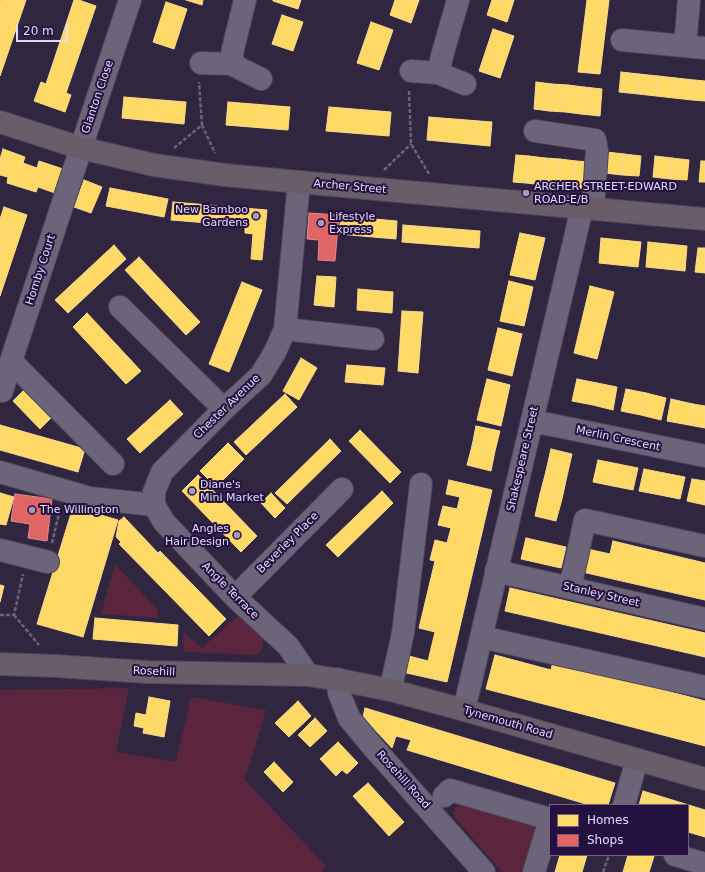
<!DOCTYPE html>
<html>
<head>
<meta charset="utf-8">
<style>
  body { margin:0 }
  #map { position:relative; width:705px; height:872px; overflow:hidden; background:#302640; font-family:"DejaVu Sans",sans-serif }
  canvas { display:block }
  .legend { position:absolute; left:549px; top:804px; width:140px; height:52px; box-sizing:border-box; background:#24113f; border:1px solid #706189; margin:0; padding:5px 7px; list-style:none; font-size:12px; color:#e3daf9 }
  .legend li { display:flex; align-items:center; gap:8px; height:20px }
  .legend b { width:20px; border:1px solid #706189 }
  .scale { position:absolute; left:16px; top:24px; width:52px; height:18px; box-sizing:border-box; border:2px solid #e3daf9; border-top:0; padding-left:5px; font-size:12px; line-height:14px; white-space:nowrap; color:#e3daf9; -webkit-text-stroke:3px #24113f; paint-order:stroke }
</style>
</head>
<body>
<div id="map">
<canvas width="705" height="872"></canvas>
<ul class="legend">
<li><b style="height:11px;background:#ffd966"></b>Homes</li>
<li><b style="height:11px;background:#e06666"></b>Shops</li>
</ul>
<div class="scale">20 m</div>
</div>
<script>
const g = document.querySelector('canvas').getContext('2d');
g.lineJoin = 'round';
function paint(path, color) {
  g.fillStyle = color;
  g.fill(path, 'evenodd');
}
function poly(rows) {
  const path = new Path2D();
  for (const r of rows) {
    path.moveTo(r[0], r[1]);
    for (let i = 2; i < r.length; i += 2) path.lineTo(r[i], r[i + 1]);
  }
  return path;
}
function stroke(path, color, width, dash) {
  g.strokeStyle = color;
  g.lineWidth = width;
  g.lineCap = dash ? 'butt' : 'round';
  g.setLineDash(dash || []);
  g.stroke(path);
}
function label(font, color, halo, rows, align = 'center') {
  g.font = font + ' "DejaVu Sans",sans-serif';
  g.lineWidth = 4;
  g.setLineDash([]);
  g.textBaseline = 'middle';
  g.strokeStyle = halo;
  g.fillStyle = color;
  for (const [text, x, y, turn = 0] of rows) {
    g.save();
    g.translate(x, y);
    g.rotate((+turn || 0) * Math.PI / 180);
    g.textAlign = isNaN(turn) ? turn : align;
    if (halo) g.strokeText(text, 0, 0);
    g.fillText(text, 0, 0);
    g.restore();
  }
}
paint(poly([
  [115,564,158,610,158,618,101,614],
  [243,617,263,637,263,644,261,651,257,655,184,652,183,632,202,648,235,618],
  [129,688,116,752,176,762,191,697,266,710,245,780,326,866,322,872,0,872,0,690],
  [465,803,535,822,540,830,525,872,502,872,456,819,453,813,455,807]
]), '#5b253d');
const homes = poly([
  [1,0,26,0,0,76,0,2,1,0],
  [74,0,79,0,96,6,66,93,71,95,65,112,34,101,41,82,46,84,74,0],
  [186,0,203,0,202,5,186,0],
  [273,0,301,0,298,9,273,1,273,0],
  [395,0,419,0,411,23,390,15,395,0],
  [492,0,514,0,507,22,487,15,492,0],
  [587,0,609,0,600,74,578,72,587,0],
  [166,2,187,9,174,49,153,42,166,2],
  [282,15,303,22,293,51,272,44,282,15],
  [371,22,393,30,379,70,357,63,371,22],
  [493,29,514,36,500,78,479,71,493,29],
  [621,72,639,74,638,94,619,92,621,72],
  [639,74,658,76,656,96,638,94,639,74],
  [658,76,676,78,674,98,656,96,658,76],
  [676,78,694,80,692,100,674,98,676,78],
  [694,80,705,81,705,101,692,100,694,80],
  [536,82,552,84,549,111,534,109,536,82],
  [552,84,568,85,565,112,549,111,552,84],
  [568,85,584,87,581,114,565,112,568,85],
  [584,87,602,89,600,116,581,114,584,87],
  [124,97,186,102,184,124,122,118,124,97],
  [228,102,290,107,288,130,226,125,228,102],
  [329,107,391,112,389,136,326,131,329,107],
  [429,117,492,122,490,146,427,140,429,117],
  [3,149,25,157,23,163,37,168,39,161,63,169,55,193,38,187,36,192,7,183,8,177,0,175,0,159,3,149],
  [607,152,624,154,622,175,605,173,607,152],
  [624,154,641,156,639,176,622,175,624,154],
  [516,155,529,156,526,183,513,182,516,155],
  [529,156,545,158,543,185,526,183,529,156],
  [655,156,672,158,670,179,653,177,655,156],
  [545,158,560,159,558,186,543,185,545,158],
  [672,158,689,160,687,180,670,179,672,158],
  [560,159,576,161,573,188,558,186,560,159],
  [576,161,591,162,588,189,573,188,576,161],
  [701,161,705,161,705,182,699,182,701,161],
  [84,180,102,187,91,213,74,207,84,180],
  [110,188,168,199,164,217,106,206,110,188],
  [173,202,267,210,262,260,251,259,253,234,245,233,245,226,171,220,173,202],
  [4,207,27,215,0,296,0,219,4,207],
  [341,216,397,221,396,239,339,234,341,216],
  [403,225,480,231,479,248,402,242,403,225],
  [520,233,545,238,535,280,510,275,520,233],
  [601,238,641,242,638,267,599,263,601,238],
  [648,242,687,246,685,271,646,267,648,242],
  [114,245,126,259,68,313,55,300,114,245],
  [698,248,705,248,705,273,695,272,698,248],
  [139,257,200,322,186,335,125,270,139,257],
  [317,276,336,277,334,307,314,305,317,276],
  [509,281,533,287,524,326,500,321,509,281],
  [242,282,262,290,229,372,209,364,242,282],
  [590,286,614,292,597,359,574,353,590,286],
  [358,289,393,292,392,313,357,310,358,289],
  [402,311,423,312,418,373,398,371,402,311],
  [87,313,141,371,126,384,73,327,87,313],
  [498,328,522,334,512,376,488,370,498,328],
  [301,358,317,368,299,400,283,391,301,358],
  [347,365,385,368,383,385,345,382,347,365],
  [487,379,510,385,501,426,477,420,487,379],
  [577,379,597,383,593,405,572,401,577,379],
  [597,383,617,387,613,410,593,405,597,383],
  [25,389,52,417,40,429,13,401,25,389],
  [626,389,646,393,641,415,621,411,626,389],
  [646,393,666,398,661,420,641,415,646,393],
  [285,394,297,407,246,455,234,442,285,394],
  [671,399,693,404,689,425,667,421,671,399],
  [170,400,183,414,140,453,127,439,170,400],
  [693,404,705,406,705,428,689,425,693,404],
  [0,425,85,449,78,472,0,450,0,425],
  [476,426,500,431,495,451,472,446,476,426],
  [360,430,401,472,390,483,349,441,360,430],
  [330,439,341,451,287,504,275,493,330,439],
  [228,443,244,459,216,487,200,471,228,443],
  [472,446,495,451,491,471,467,465,472,446],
  [551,449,572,454,567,476,546,471,551,449],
  [598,460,618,464,613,486,593,482,598,460],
  [618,464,638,468,633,490,613,486,618,464],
  [644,469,664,473,660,495,639,491,644,469],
  [546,471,567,476,562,499,540,494,546,471],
  [664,473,685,477,680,499,660,495,664,473],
  [198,475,257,536,241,552,182,491,198,475],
  [692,479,705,481,705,505,687,501,692,479],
  [449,480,492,490,447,682,402,672,405,655,428,661,435,632,419,628,435,561,430,560,435,540,447,543,451,528,438,525,443,506,457,509,460,497,446,494,449,480],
  [382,491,393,503,338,557,326,545,382,491],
  [0,493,14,497,6,525,0,524,0,493],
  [271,493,285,508,275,518,261,503,271,493],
  [540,494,562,499,556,521,535,516,540,494],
  [73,507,118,520,83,637,37,624,73,507],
  [124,517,158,553,160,551,226,619,209,636,119,544,121,542,116,537,119,521,124,517],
  [526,538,566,547,561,568,521,559,526,538],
  [613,541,705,563,705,600,578,571,583,548,610,554,613,541],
  [0,585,4,586,0,602,0,585],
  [510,588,705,633,705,657,505,611,510,588],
  [95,618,178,625,177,646,93,639,95,618],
  [495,655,551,670,553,661,705,701,705,746,486,689,495,655],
  [149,697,170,701,164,737,143,733,144,728,134,726,136,713,146,715,149,697],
  [298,701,311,716,289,737,275,723,298,701],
  [365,708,615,783,608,805,589,805,407,750,411,740,396,736,392,748,363,717,365,708],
  [315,718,327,731,310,747,298,735,315,718],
  [338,742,358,763,347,774,342,770,336,776,320,759,338,742],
  [274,762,293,782,283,792,264,772,274,762],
  [368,783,404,822,389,836,353,796,368,783],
  [643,791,705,810,705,837,688,832,688,805,639,805,643,791],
  [560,855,587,855,582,872,555,872,560,855],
  [628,855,649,855,654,856,649,872,623,872,628,855]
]);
paint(homes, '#ffd966');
stroke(homes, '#f7d992', 1);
const shops = poly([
  [309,213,339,215,335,261,318,260,319,240,307,239,309,213],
  [15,494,52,499,47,541,28,538,30,524,11,521,15,494]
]);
paint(shops, '#e06666');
stroke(shops, '#e18992', 1);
const minor = poly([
  [622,40,705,48],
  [685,46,689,0],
  [201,63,231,64,261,79],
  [231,64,233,49,245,0],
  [411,71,438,73,465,84],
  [438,73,442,56,458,0],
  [535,131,595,140,597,151,593,209],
  [299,182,285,329,275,352,261,375,224,409,162,472,154,492,154,505,164,522,235,597,288,646,308,675],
  [120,307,224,409],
  [285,329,373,339],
  [11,361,113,464],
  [0,390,2,391,11,361,81,148,130,0],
  [532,421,705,456],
  [0,472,90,498,154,505],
  [0,550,48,562],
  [496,571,705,619],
  [570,588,585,520,705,546],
  [235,597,342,489],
  [481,637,705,687],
  [338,679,339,693,349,718,373,747,484,872],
  [390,690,393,678,403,633,421,484],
  [464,710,582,208],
  [444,796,450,790,550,819],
  [624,805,637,760],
  [675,855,705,864],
  [534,872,550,820]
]);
const major = poly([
  [0,122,81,148,154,165,225,175,299,182,705,219],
  [0,664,56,666,147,672,308,675,345,681,390,690,464,710,705,779]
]);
stroke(minor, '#4d445b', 24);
stroke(major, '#4d445b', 24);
stroke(poly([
  [409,91,411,144,429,174],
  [202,125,215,153],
  [174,148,202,125,199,82],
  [384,170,411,144],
  [52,543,60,509],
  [0,615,14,615,23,574],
  [14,615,39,645],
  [603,872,609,855]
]), '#6c6579', 2.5, [4, 2]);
stroke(minor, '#6c657a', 22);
stroke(major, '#695d6a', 22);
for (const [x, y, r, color] of [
  [526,193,4,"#a49bb8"],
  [256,216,4,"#a49bb8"],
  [321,223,4,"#a49bb8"],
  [192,491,4,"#a49bb8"],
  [32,510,4,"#a49bb8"],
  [237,535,4,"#a49bb8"]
]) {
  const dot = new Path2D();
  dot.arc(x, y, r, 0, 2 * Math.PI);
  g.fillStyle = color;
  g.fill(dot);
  stroke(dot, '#24113f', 1.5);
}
label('11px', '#e3daf9', '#24113f', [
  ["Glanton Close",98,97,-71],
  ["Archer Street",350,187,5],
  ["Hornby Court",41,270,-72],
  ["Chester Avenue",227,407,-44],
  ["Merlin Crescent",618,439,12],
  ["Shakespeare Street",523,459,-77],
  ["Beverley Place",288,543,-45],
  ["Angle Terrace",230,591,45],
  ["Stanley Street",601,595,13],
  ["Rosehill",154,672,2],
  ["Tynemouth Road",508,723,16],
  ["Rosehill Road",403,780,48]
]);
label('11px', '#e3daf9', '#24113f', [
  ["ARCHER STREET-EDWARD",534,187],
  ["ROAD-E/B",534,200],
  ["New Bamboo",248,210,"right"],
  ["Gardens",248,223,"right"],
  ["Lifestyle",329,217],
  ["Express",329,230],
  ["Diane's",200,485],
  ["Mini Market",200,498],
  ["The Willington",40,510],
  ["Angles",229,529,"right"],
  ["Hair Design",229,542,"right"]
], 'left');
</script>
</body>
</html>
